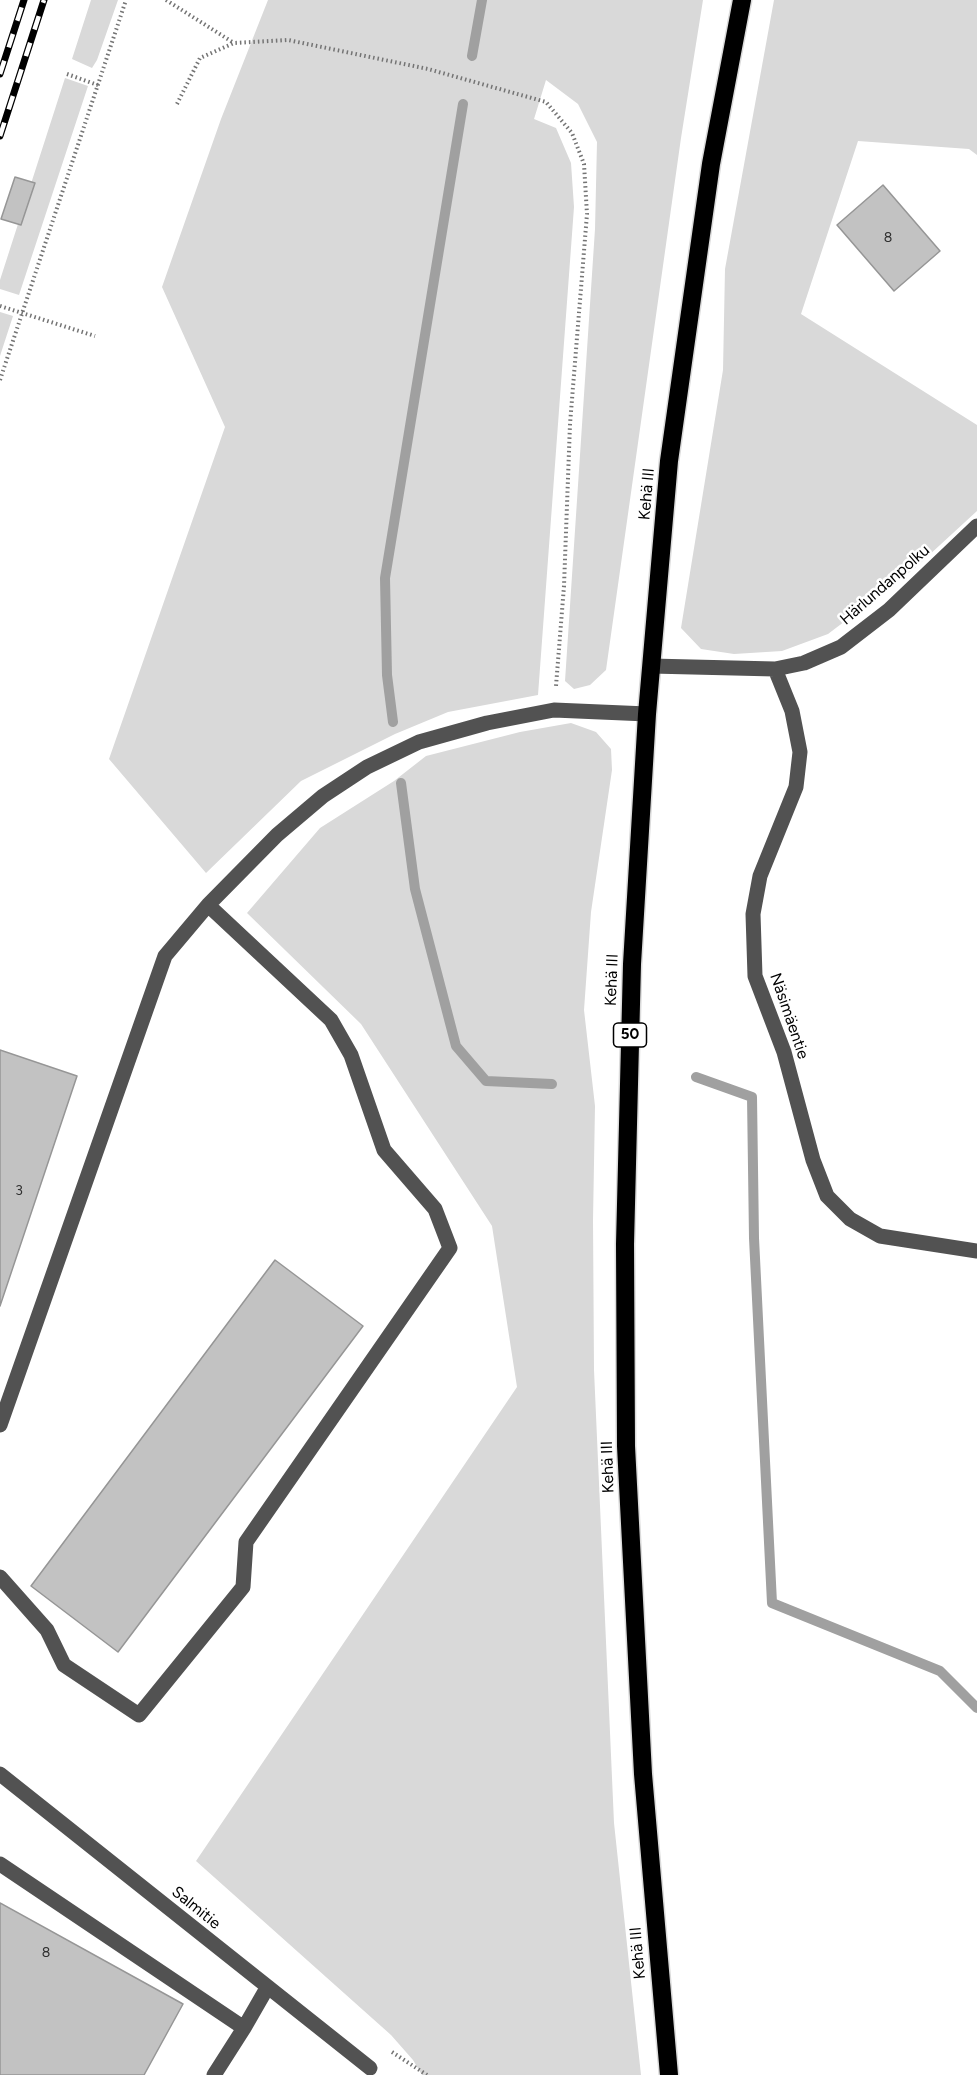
<!DOCTYPE html>
<html>
<head>
<meta charset="utf-8">
<style>
  body { margin:0 }
  canvas { display:block; background:#fff }
</style>
</head>
<body>
<canvas width="977" height="2075"></canvas>
<script>
const g = document.querySelector('canvas').getContext('2d');
g.lineJoin = 'round';
function paint(path, color) {
  g.fillStyle = color;
  g.fill(path, 'evenodd');
}
function poly(rows) {
  const path = new Path2D();
  for (const r of rows) {
    path.moveTo(r[0], r[1]);
    for (let i = 2; i < r.length; i += 2) path.lineTo(r[i], r[i + 1]);
  }
  return path;
}
function stroke(path, color, width, dash) {
  g.strokeStyle = color;
  g.lineWidth = width;
  g.lineCap = dash ? 'butt' : 'round';
  g.setLineDash(dash || []);
  g.stroke(path);
}
function label(font, color, halo, rows, align = 'center') {
  g.font = font + ' Figtree,sans-serif';
  g.lineWidth = 5;
  g.setLineDash([]);
  g.textBaseline = 'middle';
  g.strokeStyle = halo;
  g.fillStyle = color;
  for (const [text, x, y, turn = 0] of rows) {
    g.save();
    g.translate(x, y);
    g.rotate((+turn || 0) * Math.PI / 180);
    g.textAlign = isNaN(turn) ? turn : align;
    if (halo) g.strokeText(text, 0, 0);
    g.fillText(text, 0, 0);
    g.restore();
  }
}
paint(poly([
  [91,0,118,0,97,60,92,68,72,59],
  [268,0,703,0,681,138,606,670,590,685,574,689,565,681,595,229,597,142,578,104,546,80,534,119,556,128,571,163,574,207,538,695,448,712,395,734,301,781,206,873,109,759,225,427,162,287,221,119],
  [774,0,977,0,977,155,969,149,858,141,801,314,977,425,977,511,915,568,828,634,782,651,734,654,701,649,681,628,723,370,725,269],
  [65,78,88,86,19,295,0,289,0,280],
  [0,312,13,316,0,356],
  [571,723,596,732,611,749,612,770,591,912,584,1010,595,1106,593,1220,594,1370,614,1823,641,2075,422,2075,413,2060,391,2035,196,1861,517,1387,492,1226,361,1024,247,913,320,828,394,781,426,756,520,732]
]), '#d9d9d9');
stroke(poly([
  [472,56,482,0],
  [393,722,387,675,385,578,463,104],
  [401,783,415,889,456,1046,486,1081,552,1084],
  [696,1077,752,1097,754,1238,772,1603,940,1671,977,1708]
]), '#a0a0a0', 10);
const building = poly([
  [15,177,35,183,21,225,1,219,15,177],
  [883,185,940,251,894,291,837,225,883,185],
  [0,1050,77,1076,0,1306,0,1050],
  [275,1260,363,1326,118,1652,31,1586,275,1260],
  [0,1903,183,2004,144,2075,0,2075,0,1903]
]);
paint(building, '#c2c2c2');
stroke(building, '#969696', 1.5);
const highway = poly([
  [669,2075,643,1774,626,1446,625,1244,632,964,647,714,669,461,711,164,742,0]
]);
stroke(highway, '#dbdbdb', 21);
stroke(poly([
  [166,0,234,43],
  [67,74,98,85],
  [177,104,200,58,234,43,288,40,428,69,546,102,572,133,584,164,587,214,570,424,564,586,556,686],
  [0,306,95,336],
  [0,380,126,0],
  [392,2052,427,2075]
]), '#747474', 4, [1.5, 3]);
stroke(poly([
  [651,666,775,669,804,663,841,647,889,610,977,526],
  [775,669,792,711,800,752,796,787,760,876,753,914,755,976,784,1052,813,1160,827,1196,850,1219,880,1236,977,1251],
  [0,1425,165,956,208,905,277,835,323,796,367,767,419,742,487,723,554,710,647,714],
  [0,1577,47,1630,64,1665,139,1715,243,1587,246,1542,450,1248,435,1209,384,1150,351,1055,331,1020,208,905],
  [0,1774,370,2068],
  [0,1864,244,2028],
  [214,2075,244,2028,267,1988]
]), '#525252', 15);
stroke(highway, '#000', 18);
const rail = poly([
  [0,74,24,0],
  [0,136,44,0]
]);
stroke(rail, '#000', 7);
stroke(rail, '#fff', 4.5, [14]);
label('14px', '#303030', null, [
  ["8",888,238],
  ["3",19,1191],
  ["8",46,1953]
]);
for (const [x, y, w] of [
  [630,1035,33]
]) {
  const box = new Path2D();
  box.roundRect(x - w / 2, y - 12, w, 24, 4.5);
  g.fillStyle = '#fff';
  g.fill(box);
  stroke(box, '#000', 1.5);
}
label('bold 15px', '#000', null, [
  ["50",630,1035]
]);
label('16px', '#000', '#fff', [
  ["Kehä III",647,494,-85],
  ["Härlundanpolku",885,585,-41],
  ["Kehä III",612,980,-88],
  ["Näsimäentie",789,1016,71],
  ["Kehä III",608,1467,-92],
  ["Salmitie",196,1908,39],
  ["Kehä III",638,1953,-95]
]);
</script>
</body>
</html>
